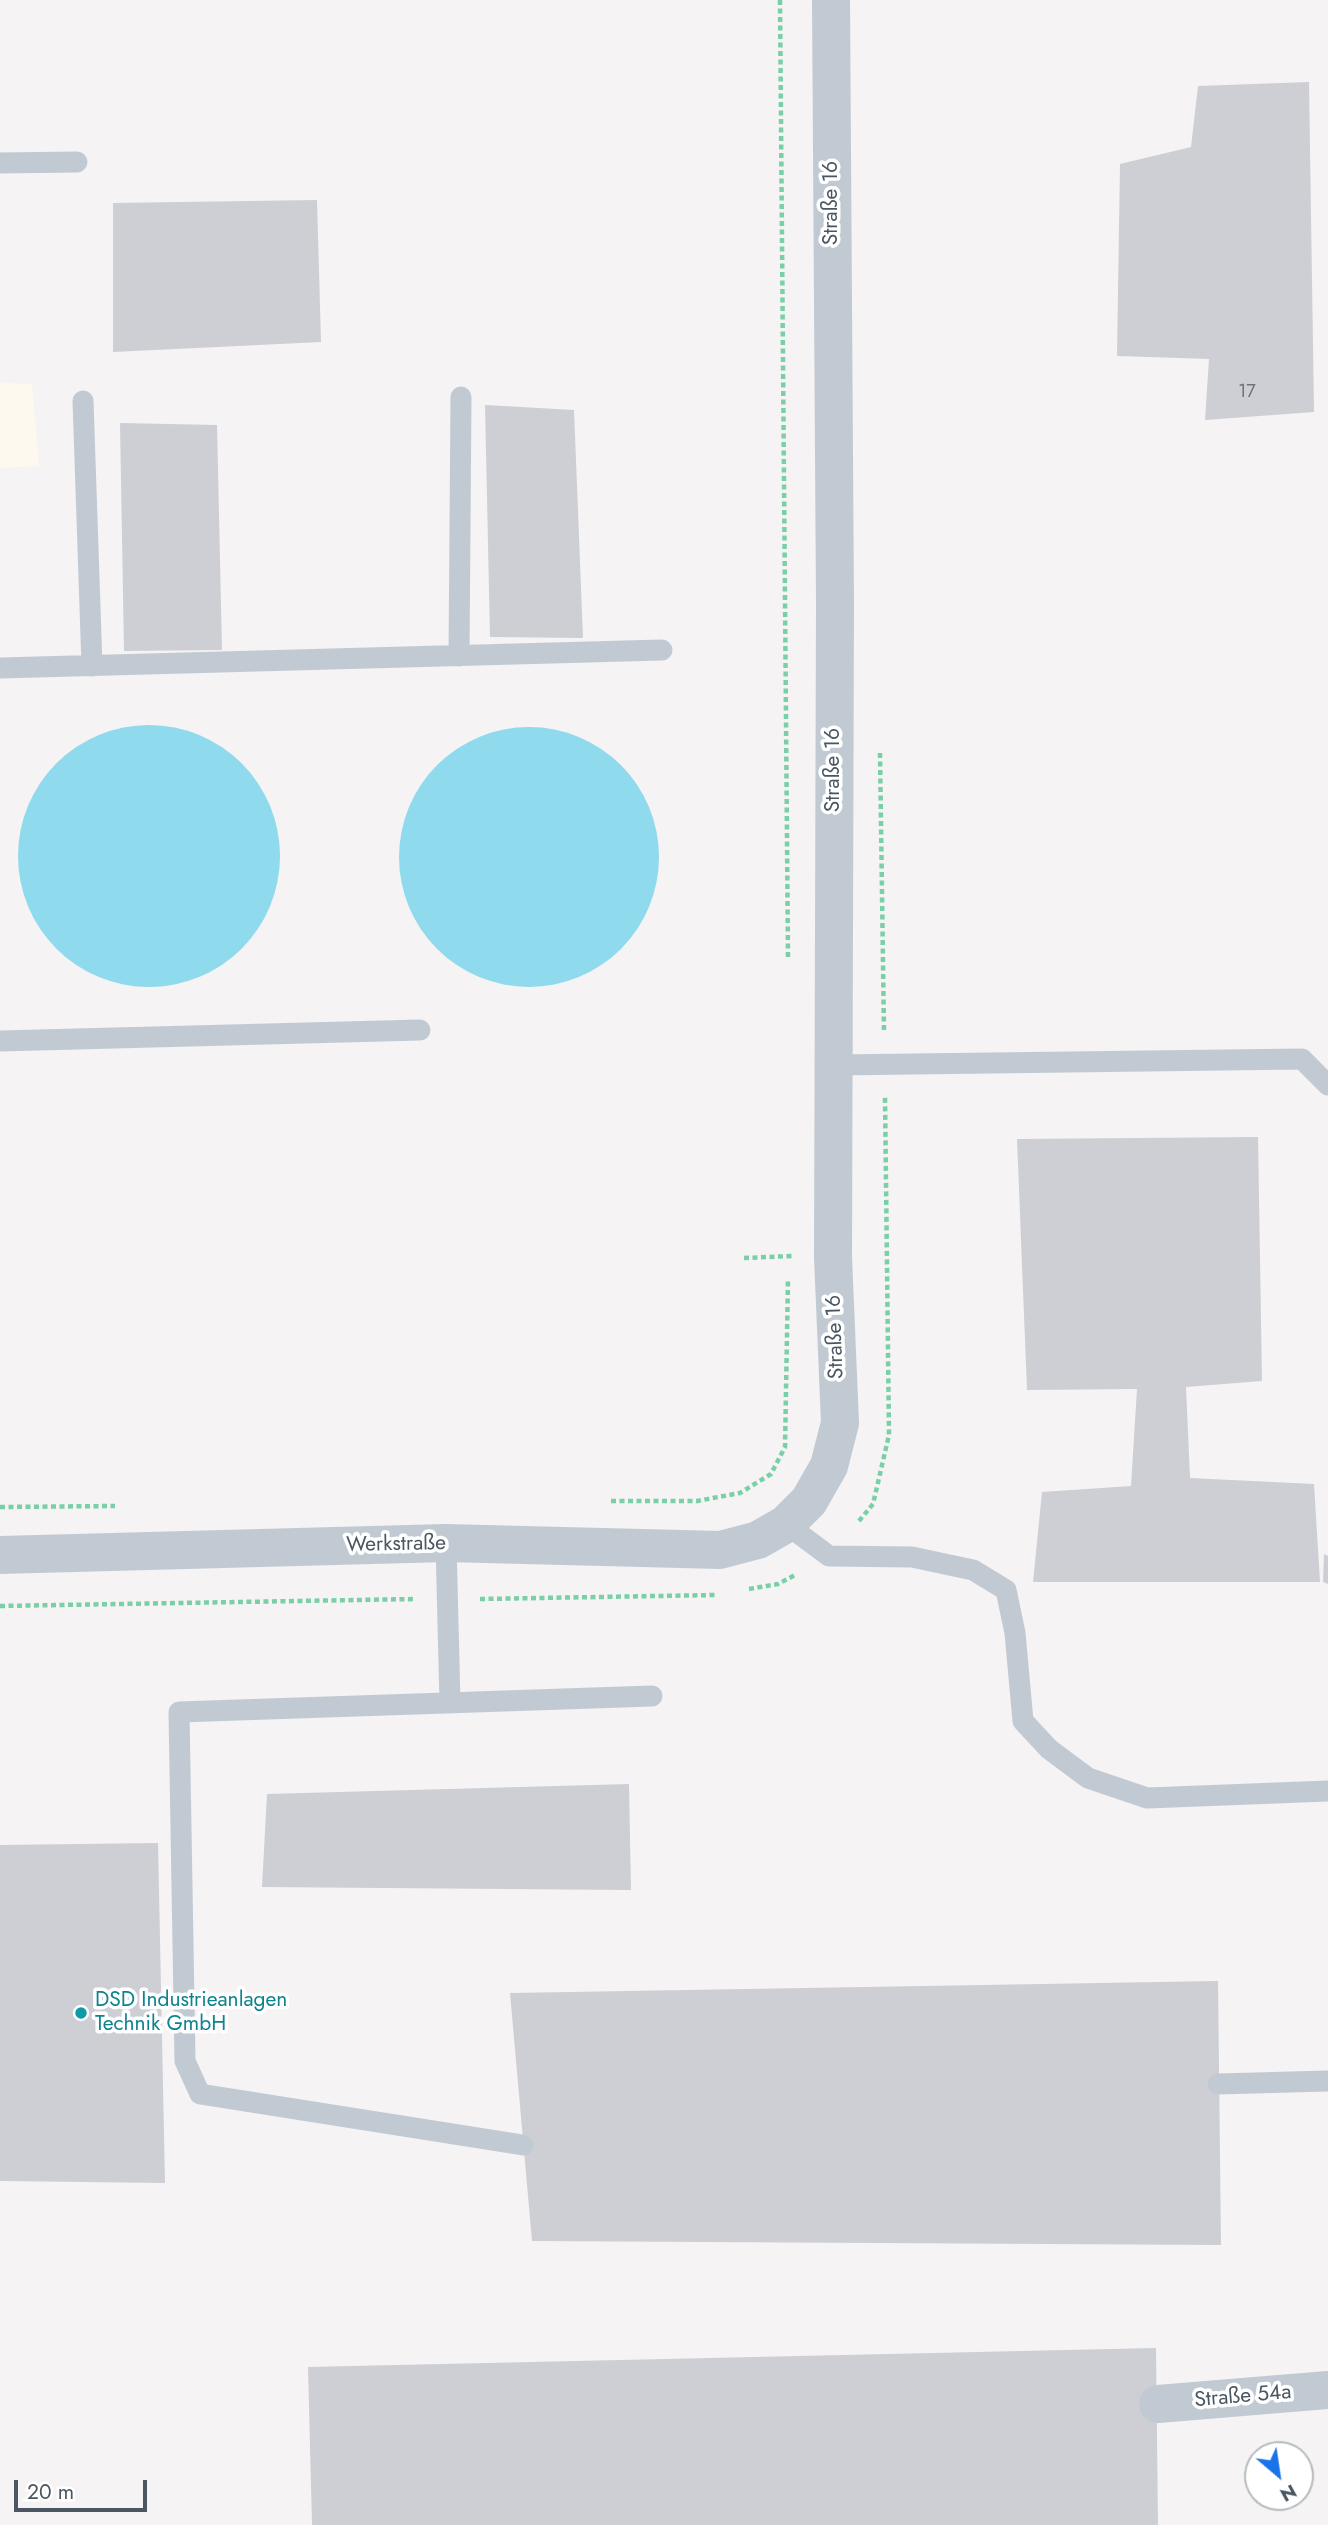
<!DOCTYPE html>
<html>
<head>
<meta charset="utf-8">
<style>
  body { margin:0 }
  #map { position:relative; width:1328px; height:2525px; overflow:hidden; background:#f5f3f3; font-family:Jost,sans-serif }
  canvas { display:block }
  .north { position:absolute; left:1244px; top:2441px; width:70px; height:70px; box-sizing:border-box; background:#fff; border:2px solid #b7bbc0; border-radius:50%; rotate:151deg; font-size:19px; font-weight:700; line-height:28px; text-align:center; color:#4a5661 }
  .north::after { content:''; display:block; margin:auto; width:24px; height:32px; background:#1a73e8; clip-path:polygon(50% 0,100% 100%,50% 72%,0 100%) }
  .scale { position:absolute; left:14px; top:2480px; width:133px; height:32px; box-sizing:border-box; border:4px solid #4a5661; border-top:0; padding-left:9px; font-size:21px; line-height:24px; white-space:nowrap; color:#4a5661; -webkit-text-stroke:5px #fff; paint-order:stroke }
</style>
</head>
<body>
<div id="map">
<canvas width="1328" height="2525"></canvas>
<div class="north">N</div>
<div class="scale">20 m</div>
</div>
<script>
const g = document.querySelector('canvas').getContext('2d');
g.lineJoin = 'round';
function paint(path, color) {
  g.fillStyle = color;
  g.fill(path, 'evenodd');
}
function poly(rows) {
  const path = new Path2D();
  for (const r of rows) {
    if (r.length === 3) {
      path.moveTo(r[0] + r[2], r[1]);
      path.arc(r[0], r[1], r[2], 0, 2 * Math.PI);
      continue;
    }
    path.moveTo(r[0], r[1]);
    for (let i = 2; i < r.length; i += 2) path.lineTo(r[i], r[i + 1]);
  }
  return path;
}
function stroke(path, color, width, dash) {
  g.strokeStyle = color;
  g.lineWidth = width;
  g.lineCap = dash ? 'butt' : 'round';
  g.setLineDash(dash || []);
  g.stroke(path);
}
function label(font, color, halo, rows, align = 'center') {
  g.font = font + ' Jost,sans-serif';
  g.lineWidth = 7;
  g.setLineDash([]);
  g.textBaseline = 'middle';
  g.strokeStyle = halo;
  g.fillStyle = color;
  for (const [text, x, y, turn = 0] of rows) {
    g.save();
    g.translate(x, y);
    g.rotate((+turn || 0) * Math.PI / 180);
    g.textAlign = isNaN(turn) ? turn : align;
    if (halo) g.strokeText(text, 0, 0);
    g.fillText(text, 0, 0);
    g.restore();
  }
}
paint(poly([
  [0,383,32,384,39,466,0,468]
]), '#fdf9ef');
paint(poly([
  [149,856,131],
  [529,857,130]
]), '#90daee');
paint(poly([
  [1309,82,1314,412,1205,420,1209,359,1117,356,1120,164,1191,147,1198,86],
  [317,200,321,342,113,352,113,203],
  [485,405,574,410,583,638,490,637],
  [120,423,217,425,222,650,124,651],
  [1258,1137,1262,1381,1186,1387,1190,1478,1314,1484,1320,1582,1033,1582,1042,1492,1131,1486,1137,1389,1027,1390,1017,1139],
  [1324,1554,1328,1556,1328,1584,1323,1582],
  [629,1784,631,1890,262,1887,267,1794],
  [158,1843,165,2183,0,2181,0,1845],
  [1218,1981,1221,2245,532,2241,510,1993],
  [1156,2348,1158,2525,312,2525,308,2367]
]), '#cdcfd5');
stroke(poly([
  [780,0,788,958],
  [880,753,884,1032],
  [744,1258,792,1256],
  [611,1501,697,1501,740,1493,771,1474,785,1447,788,1278],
  [0,1507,115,1506],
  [859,1521,873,1504,889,1435,885,1096],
  [749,1589,778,1584,797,1574],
  [480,1599,716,1595],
  [0,1606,416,1599]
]), '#7ad0a6', 4.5, [5, 3.5]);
stroke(poly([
  [0,163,77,162],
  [83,401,92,666],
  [459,656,461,397],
  [0,668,662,650],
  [0,1041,420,1030],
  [835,1065,1302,1059,1328,1085],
  [786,1524,829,1556,912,1557,973,1570,1006,1590,1015,1633,1023,1721,1049,1749,1088,1778,1147,1798,1328,1791],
  [446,1543,450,1703],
  [1218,2084,1328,2081],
  [523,2145,200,2094,185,2061,179,1712,652,1696]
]), '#c1cad2', 21);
stroke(poly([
  [0,1555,446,1543,720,1550,758,1540,786,1524,809,1501,829,1466,840,1423,833,1257,835,603,831,0],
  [1158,2404,1328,2390]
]), '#c1cad2', 38);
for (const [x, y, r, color] of [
  [81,2013,7,"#0f9aa8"]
]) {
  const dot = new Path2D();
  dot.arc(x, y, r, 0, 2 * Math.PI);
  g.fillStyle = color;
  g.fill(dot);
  stroke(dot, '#fff', 2.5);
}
label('18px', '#6b747e', null, [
  ["17",1247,393]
]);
label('21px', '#4a5661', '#fff', [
  ["Straße 16",832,203,-90],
  ["Straße 16",834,770,-90],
  ["Straße 16",836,1337,-92],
  ["Werkstraße",396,1545,-1],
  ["Straße 54a",1243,2397,-5]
]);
label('21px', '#0d838f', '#fff', [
  ["DSD Industrieanlagen",95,2001],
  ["Technik GmbH",95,2025]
], 'left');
</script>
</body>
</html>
